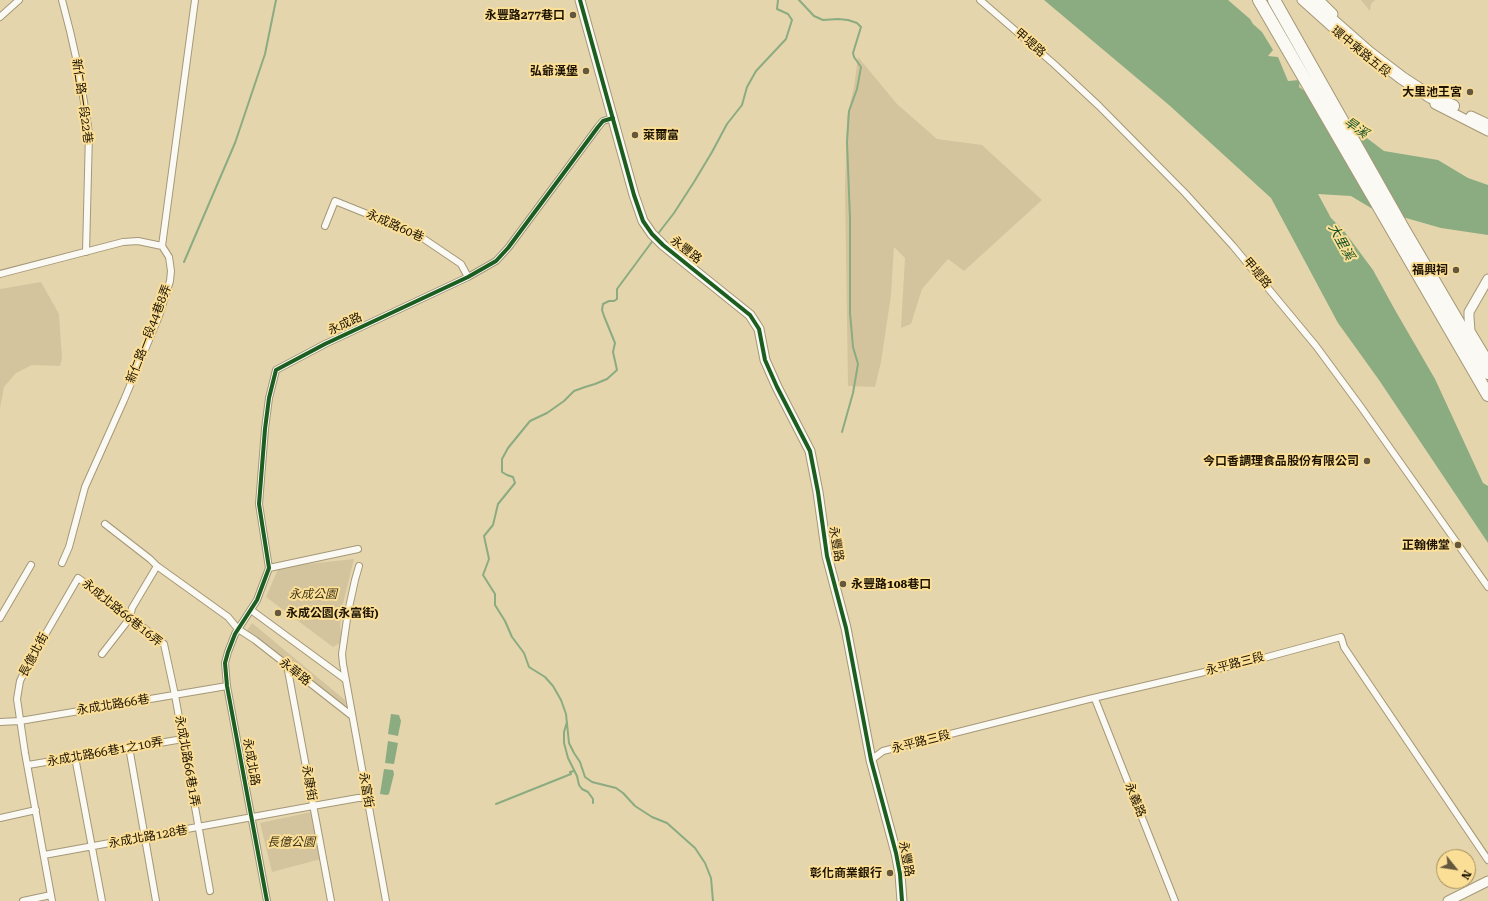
<!DOCTYPE html>
<html>
<head>
<meta charset="utf-8">
<style>
  body { margin:0 }
  #map { position:relative; width:1488px; height:901px; overflow:hidden; background:#e5d5ad; font-family:"Roboto Serif",serif }
  canvas { display:block }
  .north { position:absolute; left:1436px; top:849px; width:40px; height:40px; box-sizing:border-box; background:#fbdf97; border:1px solid #a28d5b; border-radius:50%; rotate:120deg; font-size:11px; font-weight:700; line-height:16px; text-align:center; color:#1d1300 }
  .north::after { content:''; display:block; margin:auto; width:14px; height:18px; background:#63573d; clip-path:polygon(50% 0,100% 100%,50% 72%,0 100%) }
</style>
</head>
<body>
<div id="map">
<canvas width="1488" height="901"></canvas>
<div class="north">N</div>
</div>
<script>
const g = document.querySelector('canvas').getContext('2d');
g.lineJoin = 'round';
function paint(path, color) {
  g.fillStyle = color;
  g.fill(path, 'evenodd');
}
function poly(rows) {
  const path = new Path2D();
  for (const r of rows) {
    path.moveTo(r[0], r[1]);
    for (let i = 2; i < r.length; i += 2) path.lineTo(r[i], r[i + 1]);
  }
  return path;
}
function stroke(path, color, width, dash) {
  g.strokeStyle = color;
  g.lineWidth = width;
  g.lineCap = dash ? 'butt' : 'round';
  g.setLineDash(dash || []);
  g.stroke(path);
}
function label(font, color, halo, rows, align = 'center') {
  g.font = font + ' "Roboto Serif","Noto Sans TC",serif';
  g.lineWidth = 4;
  g.setLineDash([]);
  g.textBaseline = 'middle';
  g.strokeStyle = halo;
  g.fillStyle = color;
  for (const [text, x, y, turn = 0] of rows) {
    g.save();
    g.translate(x, y);
    g.rotate((+turn || 0) * Math.PI / 180);
    g.textAlign = isNaN(turn) ? turn : align;
    if (halo) g.strokeText(text, 0, 0);
    g.fillText(text, 0, 0);
    g.restore();
  }
}
paint(poly([
  [1361,0,1375,0,1371,4,1370,11],
  [858,57,897,104,937,139,982,145,1042,200,964,271,948,259,922,289,911,324,901,328,905,258,894,247,891,295,881,362,875,387,848,386,845,190,847,117,854,87],
  [41,282,59,314,62,359,60,366,32,365,16,373,4,387,0,408,0,289],
  [354,559,343,604,340,625,342,642,333,647,266,597,279,567],
  [252,623,345,700,347,710,246,632],
  [311,812,321,859,272,872,260,823]
]), '#d4c49e');
paint(poly([
  [1044,0,1228,0,1250,19,1253,24,1262,32,1273,50,1268,56,1278,57,1288,81,1300,80,1299,87,1384,151,1438,160,1468,178,1488,185,1488,235,1441,228,1371,208,1351,196,1318,194,1331,218,1344,231,1373,270,1395,310,1435,379,1483,483,1488,486,1488,543,1379,380,1338,323,1271,198,1169,105],
  [391,714,399,715,401,721,398,736,388,734],
  [388,741,398,743,394,764,385,763],
  [384,769,393,770,394,774,389,794,387,795,380,794]
]), '#8bab80');
stroke(poly([
  [799,0,814,16,823,20,838,19,848,20,857,23,861,27,853,53,854,57,861,67,857,89,849,111,847,142,850,218,850,313,853,347,858,364,853,393,842,432],
  [657,235,674,213,694,182,712,152,727,124,742,105,747,87,756,71,786,39,792,20,788,14,777,9,778,0],
  [654,239,617,289,617,299,614,301,609,301,603,304,602,310,604,316,615,343,613,352,617,370,607,379,595,384,585,387,574,391,564,401,547,413,530,421,508,448,502,459,502,472,507,475,513,477,515,483,498,504,493,525,484,536,489,559,483,575,495,594,495,605,505,621,512,637,524,653,529,667,545,677,553,686,561,700,566,714,569,743,574,753,580,762,585,777,592,782,616,788,623,793,635,806,652,817,667,823,695,848,705,863,711,878,713,901],
  [184,262,235,143,265,54,276,0],
  [567,722,564,732,564,743,568,758,577,776,579,785,582,789,588,792,593,799,593,803],
  [496,804,571,774,570,772,574,771]
]), '#8bab80', 2);
const street = poly([
  [62,0,70,31,79,71,89,133,86,252],
  [980,0,1054,64,1099,106,1185,193,1233,246,1316,346,1361,407,1488,587],
  [0,17,19,0],
  [325,226,335,201,392,224,424,239,461,264,468,277],
  [0,274,123,242,138,241,162,246],
  [105,524,150,559,157,566,228,617,238,629,255,640,352,716],
  [62,563,69,547,85,487,124,400,159,316,170,281,171,271,169,257,162,246,195,0],
  [359,566,355,580,348,612,342,654,343,664,386,901],
  [269,568,358,549],
  [251,610,345,679],
  [0,618,31,565],
  [102,654,130,618,132,608,157,566],
  [287,665,331,901],
  [1095,699,1175,901],
  [0,722,20,721,227,686],
  [129,747,156,901],
  [75,757,102,901],
  [871,760,883,751,1089,699,1260,659,1341,637,1344,647,1356,665,1488,860],
  [28,765,183,739],
  [0,818,36,810],
  [44,855,313,806,358,798,368,798],
  [23,901,51,895],
  [52,901,25,753,17,699,20,681,27,666,78,578,105,597,164,644,175,695,210,891],
  [267,901,227,686,225,663,228,652,235,634,257,600,269,568,259,504,265,429,269,398,276,370,325,344,468,277,496,261,508,248,598,127,603,121,613,118]
]);
const secondary = poly([
  [580,0,634,195,643,221,652,234,663,245,750,315,759,329,765,360,777,387,810,451,818,492,827,556,846,628,871,760,896,853,900,874,902,901],
  [1302,0,1341,35],
  [1319,0,1333,14],
  [1435,104,1488,131],
  [1471,116,1488,124],
  [1488,279,1469,312,1469,317,1470,331,1488,361],
  [1448,901,1488,881]
]);
const highway = poly([
  [1259,0,1488,395],
  [1274,0,1404,230,1488,373],
  [1309,0,1368,52,1402,78,1431,97,1453,106]
]);
stroke(street, '#a49878', 8);
stroke(secondary, '#a49878', 11);
stroke(highway, '#a49878', 14);
stroke(street, '#fbf9f3', 6);
stroke(secondary, '#fbf9f3', 9);
stroke(highway, '#fbf9f3', 12);
stroke(poly([
  [580,0,634,195,643,221,652,234,663,245,750,315,759,329,765,360,777,387,810,451,818,492,827,556,846,628,871,760,896,853,900,874,902,901],
  [267,901,227,686,225,663,228,652,235,634,257,600,269,568,259,504,265,429,269,398,276,370,325,344,468,277,496,261,508,248,598,127,603,121,613,118]
]), '#1b5e20', 4);
for (const [x, y, r, color] of [
  [573,15,4,"#63573d"],
  [586,71,4,"#63573d"],
  [1470,92,4,"#63573d"],
  [635,135,4,"#63573d"],
  [1456,270,4,"#63573d"],
  [1367,461,4,"#63573d"],
  [1458,545,4,"#63573d"],
  [843,584,4,"#63573d"],
  [278,613,4,"#63573d"],
  [890,873,4,"#63573d"]
]) {
  const dot = new Path2D();
  dot.arc(x, y, r, 0, 2 * Math.PI);
  g.fillStyle = color;
  g.fill(dot);
  stroke(dot, '#fbdf97', 1.5);
}
label('bold 12px', '#1d1300', '#fbdf97', [
  ["永豐路277巷口",565,15],
  ["弘爺漢堡",578,71],
  ["大里池王宮",1462,92],
  ["萊爾富",643,135,"left"],
  ["福興祠",1448,270],
  ["今口香調理食品股份有限公司",1359,461],
  ["正翰佛堂",1450,545],
  ["永豐路108巷口",851,584,"left"],
  ["永成公園(永富街)",286,613,"left"],
  ["彰化商業銀行",882,873]
], 'right');
label('12px', '#1d1300', '#fbdf97', [
  ["甲堤路",1030,43,41],
  ["環中東路五段",1361,52,39],
  ["新仁路一段22巷",82,101,82],
  ["永成路60巷",395,226,24],
  ["永豐路",686,250,38],
  ["甲堤路",1257,273,50],
  ["永成路",345,324,-25],
  ["新仁路一段44巷8弄",149,334,-69],
  ["永豐路",836,544,80],
  ["永成北路66巷16弄",122,613,39],
  ["長億北街",34,655,-62],
  ["永平路三段",1235,664,-14],
  ["永華路",295,672,38],
  ["永成北路66巷",113,705,-9],
  ["永平路三段",921,742,-14],
  ["永成北路66巷1之10弄",105,752,-10],
  ["永成北路66巷1弄",187,761,80],
  ["永成北路",251,762,80],
  ["永康街",309,783,80],
  ["永富街",366,790,80],
  ["永義路",1135,800,68],
  ["永成北路128巷",148,837,-10],
  ["永豐路",906,859,79]
]);
label('italic 12px', '#3e3316', '#fbdf97', [
  ["永成公園",313,594],
  ["長億公園",291,842]
]);
label('italic 13px', '#155025', '#fbdf97', [
  ["旱溪",1356,128,35],
  ["大里溪",1341,242,61]
]);
</script>
</body>
</html>
